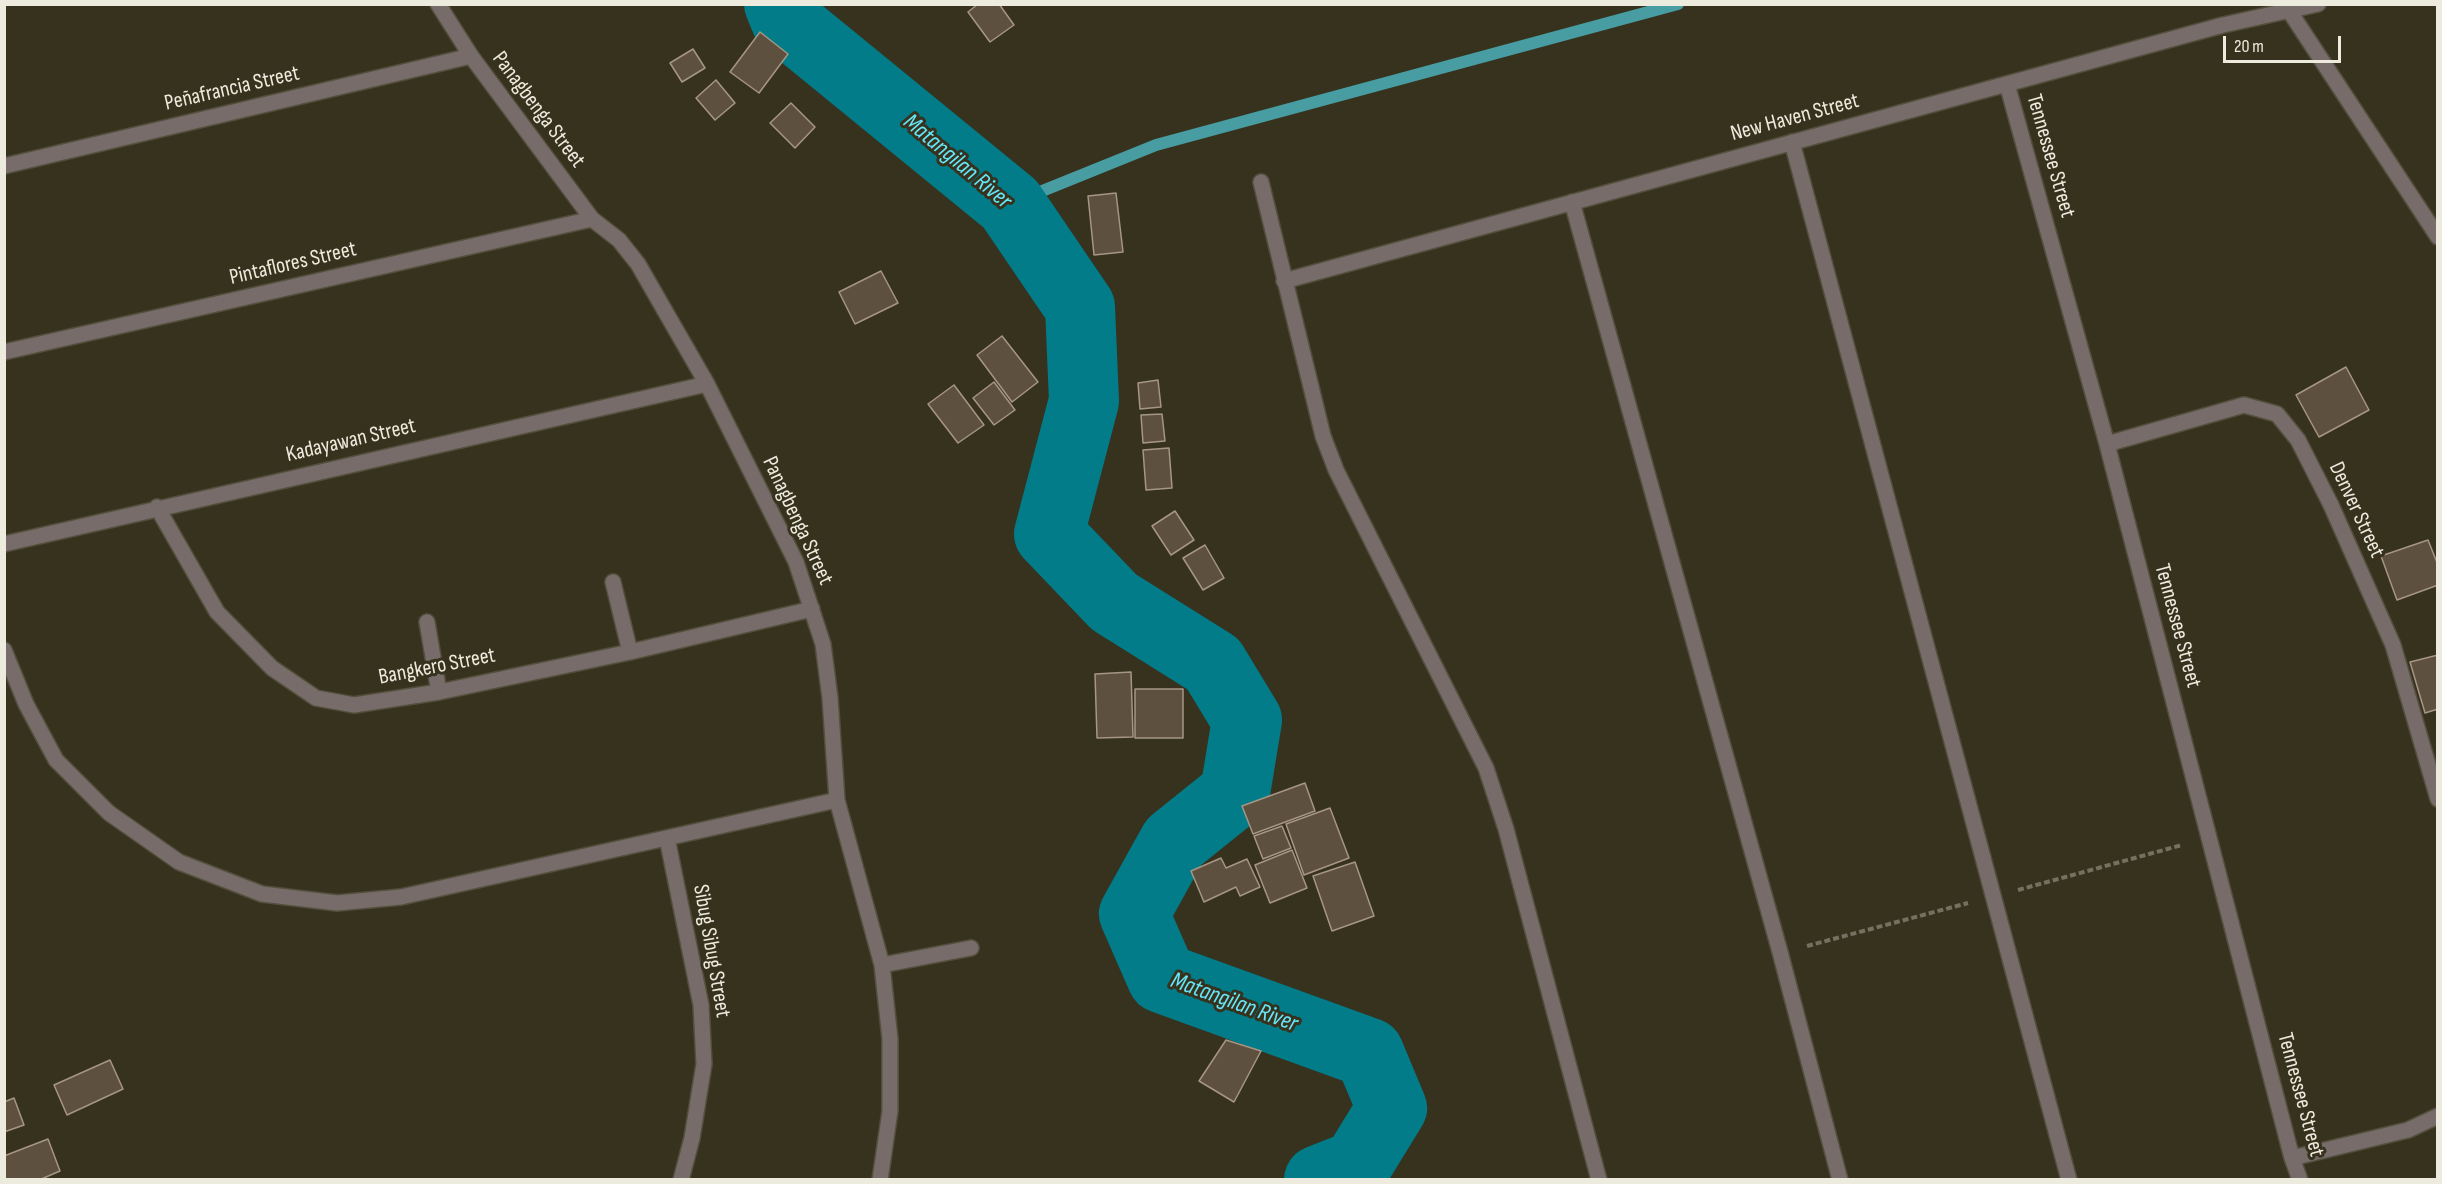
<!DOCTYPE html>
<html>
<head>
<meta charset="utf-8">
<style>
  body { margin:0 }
  #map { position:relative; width:2442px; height:1184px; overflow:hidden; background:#36321e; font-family:"Sofia Sans Condensed",sans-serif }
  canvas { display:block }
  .frame { position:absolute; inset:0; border:6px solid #edeade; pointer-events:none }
  .scale { position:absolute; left:2223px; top:36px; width:118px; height:27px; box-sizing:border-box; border:3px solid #edeade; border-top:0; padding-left:8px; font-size:18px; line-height:21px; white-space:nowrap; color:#edeade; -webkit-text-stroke:4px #36321e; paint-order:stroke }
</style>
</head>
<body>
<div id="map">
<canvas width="2442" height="1184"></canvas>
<div class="frame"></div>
<div class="scale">20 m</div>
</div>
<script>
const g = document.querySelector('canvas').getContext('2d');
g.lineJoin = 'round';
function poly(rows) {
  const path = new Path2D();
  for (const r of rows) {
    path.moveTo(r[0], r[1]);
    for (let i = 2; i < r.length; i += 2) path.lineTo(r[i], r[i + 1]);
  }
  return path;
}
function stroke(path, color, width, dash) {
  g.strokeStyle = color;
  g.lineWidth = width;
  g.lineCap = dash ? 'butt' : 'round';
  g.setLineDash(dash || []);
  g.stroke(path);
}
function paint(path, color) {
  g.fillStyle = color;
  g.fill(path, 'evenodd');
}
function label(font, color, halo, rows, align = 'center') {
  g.font = font + ' "Sofia Sans Condensed",sans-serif';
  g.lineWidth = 6;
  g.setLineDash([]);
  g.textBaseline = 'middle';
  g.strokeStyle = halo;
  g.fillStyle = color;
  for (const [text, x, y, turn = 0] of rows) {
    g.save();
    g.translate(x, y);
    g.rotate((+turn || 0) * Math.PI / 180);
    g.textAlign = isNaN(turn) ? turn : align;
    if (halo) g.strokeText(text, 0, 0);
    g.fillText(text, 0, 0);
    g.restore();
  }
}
stroke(poly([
  [1010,204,1156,145,1678,4]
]), '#489da2', 12);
stroke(poly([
  [779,4,786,21,1010,204,1080,307,1084,401,1049,534,1114,602,1213,664,1247,720,1235,793,1174,842,1134,914,1162,978,1369,1053,1392,1108,1357,1165,1319,1180]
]), '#027c89', 70);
const building = poly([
  [978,4,999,4,1014,25,990,42,968,12,978,4],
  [760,32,788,54,759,93,730,72,760,32],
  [693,49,705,68,682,82,670,63,693,49],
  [716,80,735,103,715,120,696,98,716,80],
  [791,103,815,127,795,148,770,123,791,103],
  [1116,193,1123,252,1094,255,1088,196,1116,193],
  [881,271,898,303,855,324,839,292,881,271],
  [1002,336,1038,382,1012,402,977,355,1002,336],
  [2346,367,2369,410,2319,437,2296,395,2346,367],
  [1158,380,1161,407,1140,409,1138,383,1158,380],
  [994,382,1015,410,994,425,973,398,994,382],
  [954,385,984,425,958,443,928,404,954,385],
  [1162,414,1165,441,1143,443,1141,415,1162,414],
  [1169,448,1172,488,1146,490,1143,450,1169,448],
  [1175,511,1194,540,1171,555,1152,526,1175,511],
  [2428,540,2438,565,2438,585,2397,600,2381,556,2428,540],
  [1205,545,1224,578,1203,590,1183,558,1205,545],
  [2438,655,2438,709,2425,713,2410,662,2438,655],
  [1131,672,1133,737,1097,738,1095,674,1131,672],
  [1135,689,1183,689,1183,738,1135,738,1135,689],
  [1305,783,1315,811,1253,834,1242,806,1305,783],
  [1330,808,1349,858,1304,875,1286,824,1330,808],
  [1282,826,1291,848,1263,859,1254,836,1282,826],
  [1292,850,1307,888,1270,903,1255,865,1292,850],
  [1221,858,1226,868,1247,859,1260,887,1240,896,1236,887,1204,902,1191,871,1221,858],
  [1355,862,1374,916,1332,931,1313,876,1355,862],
  [1226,1040,1261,1051,1234,1102,1199,1081,1226,1040],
  [110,1060,123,1089,67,1115,54,1085,110,1060],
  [14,1098,24,1125,4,1132,4,1102,14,1098],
  [48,1139,60,1171,39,1180,4,1180,4,1156,48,1139]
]);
paint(building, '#5e503f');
stroke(building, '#a69683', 1.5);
const street = poly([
  [438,4,471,56,592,219,619,240,638,264,707,384,796,562,823,644,830,698,837,800,882,965,890,1039,890,1111,880,1180],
  [2290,12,2438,237],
  [2007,84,2107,444,2292,1158,2300,1180],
  [1792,142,2069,1180],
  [4,166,471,56],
  [1261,182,1323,436,1336,470,1486,768,1506,829,1599,1180],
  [1572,202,1780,952,1840,1180],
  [1284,281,2223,25,2318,4],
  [4,352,592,219],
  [2107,444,2244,405,2277,414,2298,440,2331,505,2393,645,2438,799],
  [157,507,217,612,272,668,316,698,354,705,439,692,630,652,812,609],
  [4,544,707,384],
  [613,582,630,652],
  [427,622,439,692],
  [4,650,26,704,56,760,109,813,179,862,262,894,337,903,401,897,837,800],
  [667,838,701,1005,704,1064,692,1138,681,1180],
  [882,965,971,948],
  [2292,1158,2408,1130,2438,1116]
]);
stroke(street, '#534f3d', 18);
stroke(poly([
  [2018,890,2182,845],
  [1807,946,1968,903]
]), '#747160', 4, [6, 3]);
stroke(street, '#776c69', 15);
label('22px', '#edeade', '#36321e', [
  ["Peñafrancia Street",232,89,-13],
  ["Panagbenga Street",538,110,53],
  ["New Haven Street",1795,118,-15],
  ["Tennessee Street",2050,156,74],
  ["Pintaflores Street",293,264,-13],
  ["Kadayawan Street",351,441,-13],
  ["Denver Street",2356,510,65],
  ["Panagbenga Street",797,521,65],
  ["Tennessee Street",2177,626,75],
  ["Bangkero Street",437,667,-11],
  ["Sibug Sibug Street",711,951,80],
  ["Tennessee Street",2300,1095,75]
]);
label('italic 24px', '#65e6f9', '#36321e', [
  ["Matangilan River",957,162,40],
  ["Matangilan River",1234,1003,20]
]);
</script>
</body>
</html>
